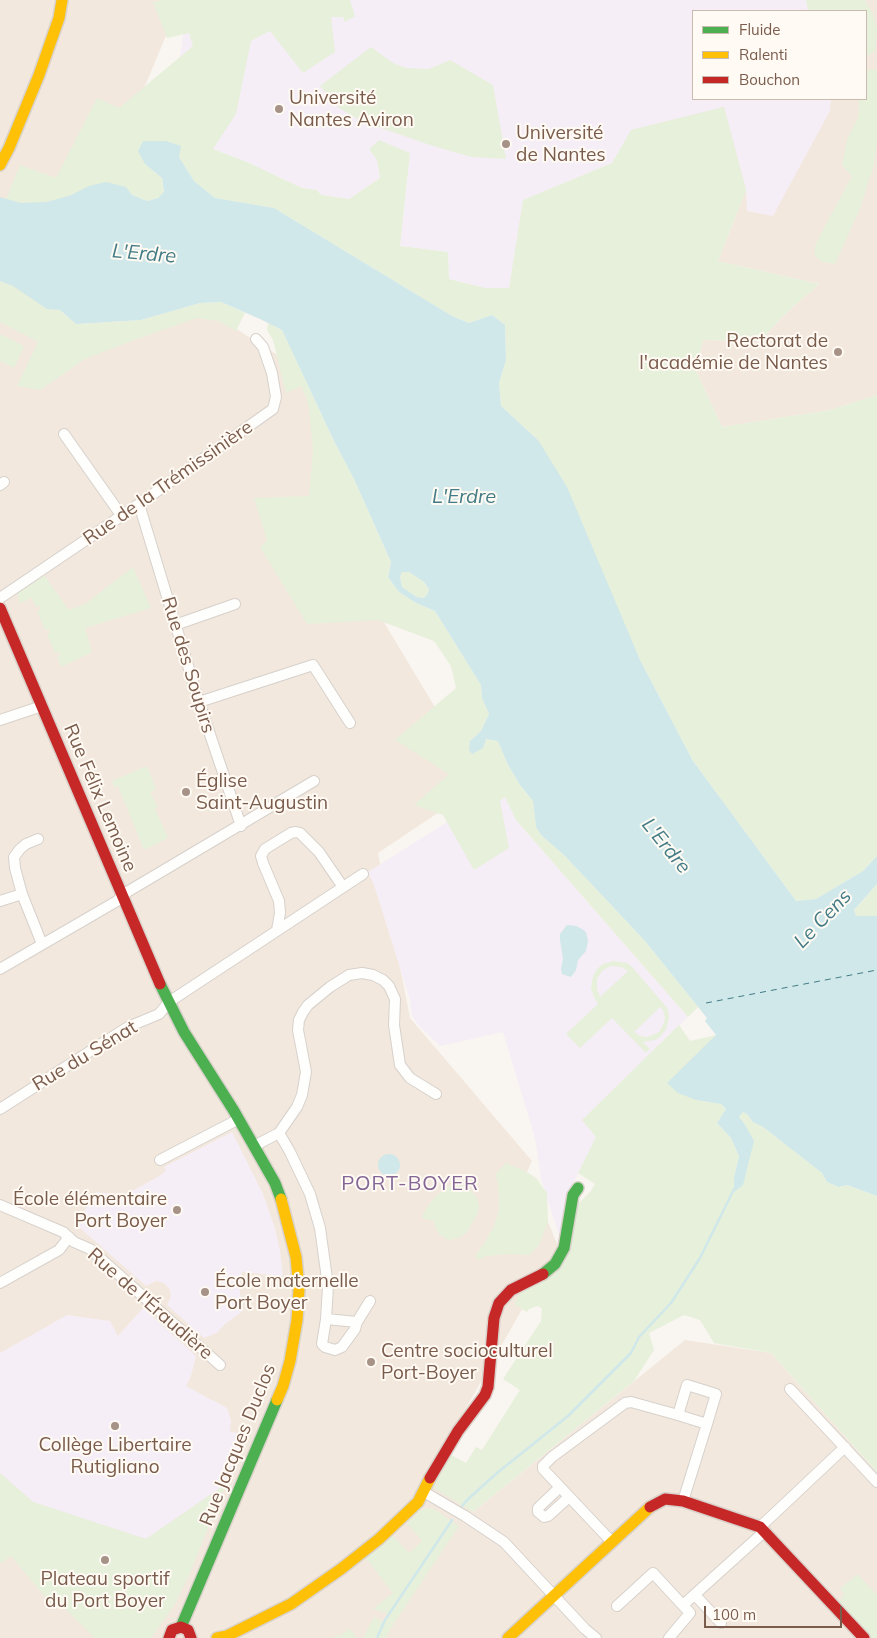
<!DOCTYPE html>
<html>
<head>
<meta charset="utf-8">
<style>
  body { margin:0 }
  #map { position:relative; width:877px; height:1638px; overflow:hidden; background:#f9f5f0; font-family:Mulish,sans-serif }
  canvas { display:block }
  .legend { position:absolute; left:692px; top:10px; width:175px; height:90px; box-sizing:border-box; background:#fffaf3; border:1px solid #cabbb1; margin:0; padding:6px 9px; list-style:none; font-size:15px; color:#7a5c4d }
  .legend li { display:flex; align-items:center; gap:10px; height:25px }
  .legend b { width:25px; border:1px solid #cabbb1 }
  .scale { position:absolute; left:704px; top:1606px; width:138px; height:22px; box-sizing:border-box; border:2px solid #7a5c4d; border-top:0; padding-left:6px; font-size:15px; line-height:18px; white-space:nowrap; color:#7a5c4d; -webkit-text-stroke:4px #fffaf3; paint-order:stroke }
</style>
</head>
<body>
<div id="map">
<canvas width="877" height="1638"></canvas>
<ul class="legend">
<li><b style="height:6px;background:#4caf50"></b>Fluide</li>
<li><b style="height:6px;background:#ffc107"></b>Ralenti</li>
<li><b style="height:6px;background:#c62828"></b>Bouchon</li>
</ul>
<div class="scale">100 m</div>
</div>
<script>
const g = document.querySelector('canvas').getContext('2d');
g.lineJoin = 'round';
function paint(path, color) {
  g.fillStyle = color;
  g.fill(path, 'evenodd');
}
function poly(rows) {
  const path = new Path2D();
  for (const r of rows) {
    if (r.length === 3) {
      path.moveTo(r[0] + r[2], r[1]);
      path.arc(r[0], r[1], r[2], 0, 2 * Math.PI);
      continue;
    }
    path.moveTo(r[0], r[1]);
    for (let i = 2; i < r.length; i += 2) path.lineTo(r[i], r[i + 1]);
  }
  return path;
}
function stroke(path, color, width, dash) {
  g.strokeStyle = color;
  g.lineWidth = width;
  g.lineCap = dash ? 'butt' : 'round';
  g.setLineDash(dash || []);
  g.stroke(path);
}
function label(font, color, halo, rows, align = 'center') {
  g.font = font + ' Mulish,sans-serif';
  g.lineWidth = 4;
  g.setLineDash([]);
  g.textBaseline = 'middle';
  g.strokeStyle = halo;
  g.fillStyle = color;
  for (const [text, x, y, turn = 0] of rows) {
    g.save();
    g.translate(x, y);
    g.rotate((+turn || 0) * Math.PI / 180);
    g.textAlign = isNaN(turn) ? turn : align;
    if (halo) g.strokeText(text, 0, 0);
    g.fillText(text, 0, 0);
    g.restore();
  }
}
paint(poly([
  [0,0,181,0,126,131,49,333,197,316,219,318,282,358,318,407,379,614,481,784,378,853,410,1018,532,1161,527,1172,558,1246,442,1450,473,1512,685,1340,771,1353,877,1472,877,1638,0,1638],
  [358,0,877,0,877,395,830,410,722,427,696,371,703,340,760,341,784,315,819,284,718,261,746,190],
  [693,11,866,11,866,99,693,99]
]), '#f2e8de');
paint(poly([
  [188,0,864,0,866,11,693,11,693,99,831,99,830,111,773,216,747,211,746,190,724,107,632,130,612,163,524,200,509,288,485,288,449,279,448,252,400,246,410,154,377,160,380,178,349,199,321,195,317,190,302,188,247,162,213,149,170,126],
  [501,788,516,820,688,1017,583,1120,597,1137,567,1195,560,1238,541,1179,535,1138,503,1032,440,1046,419,1026,412,1016,410,1000,374,885,368,872],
  [232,1132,263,1194,275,1228,280,1251,283,1276,242,1272,239,1281,240,1294,243,1303,243,1311,225,1324,217,1333,204,1338,167,1305,170,1299,171,1294,170,1290,164,1283,156,1281,146,1286,81,1229,75,1226,96,1192,125,1195,161,1175,166,1170,164,1167],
  [143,1308,196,1356,191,1376,186,1386,227,1408,231,1420,230,1432,247,1434,226,1484,146,1539,33,1502,0,1473,0,1353,67,1315,110,1321,118,1336]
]), '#f6eef6');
paint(poly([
  [163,0,350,0,355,16,345,22,343,17,331,17,335,52,303,73,270,31,251,41,236,114,213,149,247,162,302,188,317,190,321,195,349,199,380,178,377,160,369,149,379,140,410,153,400,246,448,252,449,279,485,288,509,288,523,200,612,163,631,130,724,107,746,190,718,261,819,284,784,315,760,341,703,340,696,371,722,427,830,410,877,395,877,856,863,871,816,899,796,901,693,761,640,660,538,440,501,406,499,383,506,360,505,325,492,315,469,323,452,316,274,208,215,198,194,181,179,157,145,164,162,178,164,193,158,198,147,201,132,195,89,186,69,196,46,202,21,203,6,199,20,165,56,178,97,98,119,108,193,46,189,33,167,38,153,2],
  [806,0,865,0,873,14,877,29,875,51,866,57,866,11,808,11],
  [371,47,393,63,406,68,429,69,450,60,493,85,506,159,471,157,430,145,361,121,339,108,320,86],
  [866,70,877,70,877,141,874,164,861,206,835,264,822,262,814,255,816,243,852,176,842,165,847,139,858,118,859,99,866,99],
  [0,281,13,286,47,309,60,310,76,324,141,320,200,303,221,302,245,313,236,331,218,321,197,318,134,340,85,359,40,390,17,386,38,342,0,322],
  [268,323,282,330,334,441,354,479,391,562,388,577,399,592,416,603,435,611,481,685,482,698,489,714,481,731,470,741,486,739,498,741,507,763,520,785,533,801,536,827,541,835,565,856,645,941,698,1007,688,1017,516,820,505,797,500,801,509,848,474,870,443,815,414,805,449,774,395,740,456,688,451,666,434,641,378,620,307,624,260,547,267,540,254,498,309,496,313,450,309,409,306,397,301,386,286,393,273,340,267,330],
  [0,334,24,346,14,368,0,361],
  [133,567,151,608,85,628,92,652,61,667,57,657,60,656,59,652,55,653,47,634,50,632,49,629,45,630,37,611,41,609,40,606,36,607,31,597,29,599,20,603,17,594,44,575,69,610,85,604],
  [402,572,409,572,424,582,429,589,428,593,424,598,417,597,402,587,400,577],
  [147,766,156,789,150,792,158,807,155,809,168,838,144,850,118,786,114,787,112,781],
  [877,884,877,916,856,916,854,910],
  [614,961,627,963,632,967,668,1009,669,1018,666,1029,660,1037,655,1040,643,1042,650,1049,646,1053,612,1018,580,1048,566,1034,598,1004,594,997,591,988,593,976,597,969,603,964],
  [611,966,621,967,628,971,600,997,597,989,597,979,602,971],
  [660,1007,663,1010,665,1019,663,1025,659,1032,647,1037,640,1036,634,1032],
  [679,1025,690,1041,716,1035,696,1100,721,1104,726,1110,717,1123,731,1138,739,1156,734,1178,747,1130,744,1123,739,1117,743,1112,747,1114,753,1122,763,1127,822,1173,827,1182,839,1187,847,1185,877,1196,877,1472,771,1353,714,1343,700,1320,684,1315,649,1333,654,1350,634,1381,473,1512,424,1482,442,1450,466,1463,476,1447,482,1450,520,1390,503,1379,541,1321,542,1309,538,1306,529,1309,527,1312,514,1304,523,1288,549,1275,578,1204,591,1191,595,1184,578,1173,596,1137,582,1120],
  [506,1163,525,1171,536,1178,547,1193,548,1222,539,1245,529,1255,506,1254,487,1256,478,1260,475,1256,483,1245,494,1226,499,1210,498,1182,495,1175],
  [454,1185,464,1186,471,1191,476,1197,479,1205,478,1212,468,1231,459,1238,448,1240,440,1235,435,1227,434,1221,425,1219,421,1217,430,1203,439,1193,447,1187],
  [0,1473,33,1502,146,1539,226,1484,189,1575,175,1604,151,1638,95,1638,56,1600,51,1604,11,1556,0,1564],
  [426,1508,434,1509,459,1526,391,1628,386,1638,363,1638,374,1617,384,1622,388,1614,373,1609,393,1593,366,1558,393,1536,409,1553,422,1541,407,1523,419,1511],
  [857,1574,877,1595,877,1638,872,1638,839,1602,843,1597,844,1593,840,1589],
  [350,1629,357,1638,333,1638,338,1635,340,1636]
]), '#e7f0db');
paint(poly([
  [143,141,166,141,181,146,179,157,194,181,215,198,274,208,452,316,469,323,492,315,505,325,506,360,499,383,501,406,538,440,567,487,640,660,693,761,796,901,816,899,863,871,877,856,877,884,854,910,856,916,877,916,877,1196,847,1185,839,1187,827,1182,822,1173,763,1127,753,1122,747,1114,743,1112,739,1117,744,1123,754,1141,743,1185,734,1192,734,1178,739,1156,731,1138,717,1123,726,1109,721,1104,696,1100,678,1093,667,1083,716,1035,705,1021,707,1018,645,941,565,856,541,835,536,827,533,801,520,785,507,763,498,741,486,739,483,748,472,754,469,750,470,741,481,731,489,714,482,698,481,685,435,611,416,603,399,592,388,577,391,562,354,479,334,441,282,330,260,319,221,302,200,303,141,320,76,324,60,310,47,309,13,286,0,281,0,197,21,203,46,202,69,196,89,186,106,182,126,187,132,195,147,201,158,198,164,192,162,178,145,164,138,151],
  [402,572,409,572,424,582,429,589,428,593,424,598,417,597,402,587,400,577],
  [567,925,576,926,582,929,586,932,588,941,586,951,578,960,576,970,571,977,562,974,561,969,563,959,560,940,560,934],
  [389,1165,11]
]), '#d0e8ea');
stroke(poly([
  [460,1509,467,1500,497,1473,568,1416,631,1353,639,1337,671,1303,700,1258,734,1189],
  [377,1638,385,1620,452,1520]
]), '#d0e8ea', 2.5);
stroke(poly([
  [706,1003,877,970]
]), '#437c86', 1, [6, 5]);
const street = poly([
  [64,434,121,515],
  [0,485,4,482],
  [139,504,199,702,241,826],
  [0,598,139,504,273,409,276,397,272,373,263,347,256,339],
  [175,625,235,604],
  [199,702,313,665,350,723],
  [0,720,42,706],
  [38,839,26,844,20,849,14,857,15,868,22,894,42,944],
  [0,901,22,894],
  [277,930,280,913,279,901,263,863,261,856,265,849,291,833,296,832,300,833,319,852,343,887],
  [0,969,117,901,127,892,314,781],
  [0,1109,128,1027,159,1014,168,1003,175,998,363,874],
  [279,1133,290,1152,310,1194,320,1228,328,1286,326,1319,322,1344,325,1347,335,1350,342,1347,355,1329,357,1322,370,1301],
  [254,1146,279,1133,297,1107,302,1095,306,1072,298,1030,299,1020,303,1012,308,1005,330,987,349,975,362,973,373,975,383,980,389,986,395,999,394,1025,400,1065,410,1078,436,1094],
  [160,1160,239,1119],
  [0,1205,63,1232,74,1242,90,1249,220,1365],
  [0,1283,59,1250,69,1237],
  [326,1319,357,1322],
  [790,1389,877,1482],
  [560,1487,538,1508,538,1512,544,1517,548,1516,569,1497],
  [424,1492,465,1516,504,1542,585,1629,596,1638],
  [683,1501,707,1424,716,1394,687,1385,678,1415,707,1424],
  [760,1527,845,1447],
  [612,1542,560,1487,543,1469,543,1466,552,1457,625,1403,631,1402,678,1415],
  [695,1595,721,1623],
  [683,1605,765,1531],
  [617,1606,653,1573,690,1613,669,1638]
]);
const fast = poly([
  [160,984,184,1032,234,1111,275,1183,281,1199],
  [543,1274,555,1264,564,1248,573,1195,578,1188],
  [181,1627,277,1400]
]);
const slow = poly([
  [0,165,9,148,39,75,59,18,62,0],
  [277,1400,283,1386,290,1361,297,1320,299,1289,296,1257,281,1199],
  [217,1638,227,1636,291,1604,341,1569,379,1539,418,1502,430,1478],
  [508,1638,650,1507]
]);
const jam = poly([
  [0,608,160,984],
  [430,1478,458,1431,485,1395,488,1387,494,1318,499,1303,511,1290,543,1274],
  [650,1507,665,1499,683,1501,760,1527,864,1638],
  [169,1638,172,1630,181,1627,188,1630,191,1638]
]);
stroke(street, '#d7d1cb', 12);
stroke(fast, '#d9d2cb', 14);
stroke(slow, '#d9d2cb', 14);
stroke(jam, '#d9d2cb', 14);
stroke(street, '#fefefd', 10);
stroke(fast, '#4caf50', 11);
stroke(slow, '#ffc107', 11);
stroke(jam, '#c62828', 11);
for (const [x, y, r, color] of [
  [279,109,5,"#a69286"],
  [506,144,5,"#a69286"],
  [838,352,5,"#a69286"],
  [186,792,5,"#a69286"],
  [177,1210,5,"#a69286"],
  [205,1292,5,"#a69286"],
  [371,1362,5,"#a69286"],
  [115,1426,5,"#a69286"],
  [105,1560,5,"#a69286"]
]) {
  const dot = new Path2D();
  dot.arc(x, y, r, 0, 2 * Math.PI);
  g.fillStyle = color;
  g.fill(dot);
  stroke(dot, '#fffaf3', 2);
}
label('19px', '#7a5c4d', '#fffaf3', [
  ["Université",289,98],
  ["Nantes Aviron",289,120],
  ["Université",516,133],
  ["de Nantes",516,155],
  ["Rectorat de",828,341,"right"],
  ["l'académie de Nantes",828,363,"right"],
  ["Église",196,781],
  ["Saint-Augustin",196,803],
  ["École élémentaire",167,1199,"right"],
  ["Port Boyer",167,1221,"right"],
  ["École maternelle",215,1281],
  ["Port Boyer",215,1303],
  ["Centre socioculturel",381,1351],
  ["Port-Boyer",381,1373],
  ["Collège Libertaire",115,1445,"center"],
  ["Rutigliano",115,1467,"center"],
  ["Plateau sportif",105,1579,"center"],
  ["du Port Boyer",105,1601,"center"]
], 'left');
label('19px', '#7a5c4d', '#fffaf3', [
  ["Rue de la Trémissinière",168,483,-35],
  ["Rue des Soupirs",188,665,73],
  ["Rue Félix Lemoine",100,798,67],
  ["Rue du Sénat",85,1056,-31],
  ["Rue de l'Éraudière",150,1304,41],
  ["Rue Jacques Duclos",238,1445,-68]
]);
label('italic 20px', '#437c86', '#fffaf3', [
  ["L'Erdre",144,254,5],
  ["L'Erdre",464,497],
  ["L'Erdre",666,846,51],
  ["Le Cens",823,919,-46]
]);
g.letterSpacing = '1px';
label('20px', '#846695', '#fffaf3', [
  ["PORT-BOYER",410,1184]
]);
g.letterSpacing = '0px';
</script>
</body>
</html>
